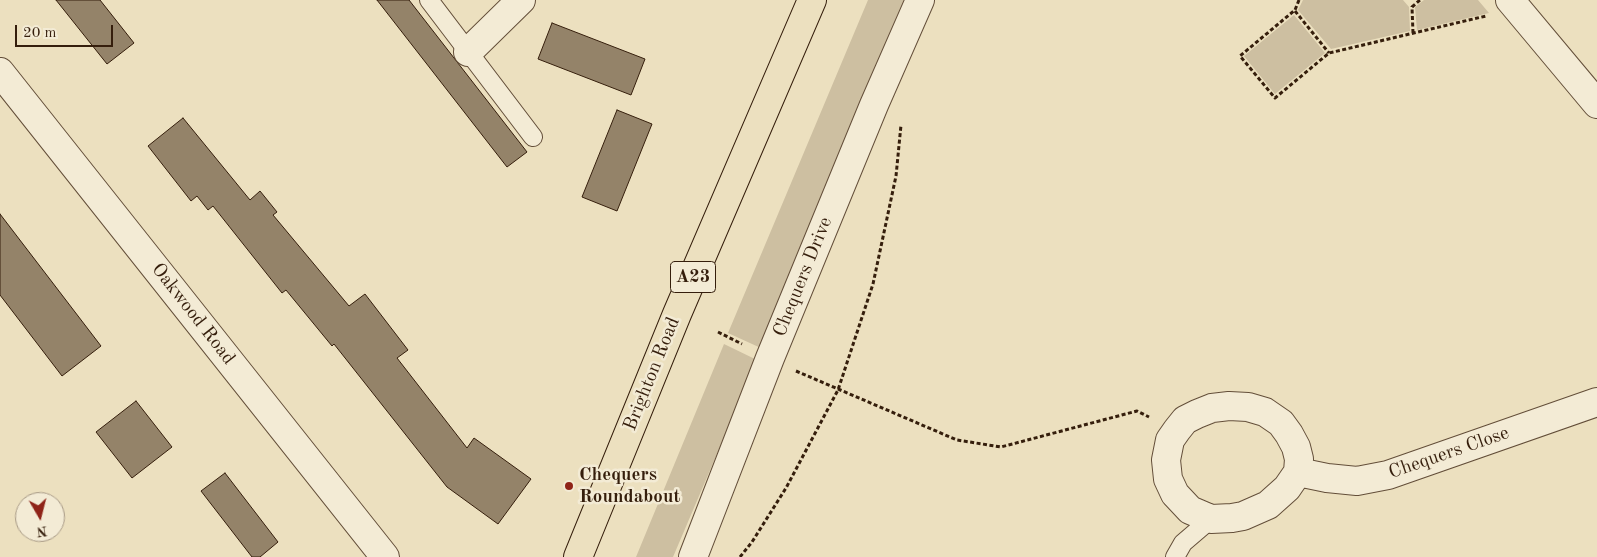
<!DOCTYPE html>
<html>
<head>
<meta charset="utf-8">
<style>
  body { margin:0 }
  #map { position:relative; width:1597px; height:557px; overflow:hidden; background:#ece0bf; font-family:"Old Standard TT",serif }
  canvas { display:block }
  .north { position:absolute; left:15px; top:492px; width:50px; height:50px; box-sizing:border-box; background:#f3ebd5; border:1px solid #a79985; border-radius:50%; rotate:172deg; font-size:14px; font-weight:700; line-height:20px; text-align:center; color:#351e0c }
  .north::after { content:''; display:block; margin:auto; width:18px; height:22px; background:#8f2418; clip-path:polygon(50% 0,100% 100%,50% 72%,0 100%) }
  .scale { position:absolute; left:15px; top:25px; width:98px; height:22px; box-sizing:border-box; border:2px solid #351e0c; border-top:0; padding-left:6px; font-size:15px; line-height:18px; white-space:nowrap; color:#351e0c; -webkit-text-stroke:4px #f3ebd5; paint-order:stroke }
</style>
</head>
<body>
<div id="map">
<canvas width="1597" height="557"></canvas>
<div class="north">N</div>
<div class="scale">20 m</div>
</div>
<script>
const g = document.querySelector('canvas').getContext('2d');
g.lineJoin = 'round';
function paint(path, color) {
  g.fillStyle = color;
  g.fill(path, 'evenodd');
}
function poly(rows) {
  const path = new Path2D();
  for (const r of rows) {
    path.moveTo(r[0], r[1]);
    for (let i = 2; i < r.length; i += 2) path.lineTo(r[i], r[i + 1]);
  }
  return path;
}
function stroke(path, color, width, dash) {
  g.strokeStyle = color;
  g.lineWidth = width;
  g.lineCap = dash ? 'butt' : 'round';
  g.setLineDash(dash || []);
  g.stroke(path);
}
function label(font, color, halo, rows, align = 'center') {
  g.font = font + ' "Old Standard TT",serif';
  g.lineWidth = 5;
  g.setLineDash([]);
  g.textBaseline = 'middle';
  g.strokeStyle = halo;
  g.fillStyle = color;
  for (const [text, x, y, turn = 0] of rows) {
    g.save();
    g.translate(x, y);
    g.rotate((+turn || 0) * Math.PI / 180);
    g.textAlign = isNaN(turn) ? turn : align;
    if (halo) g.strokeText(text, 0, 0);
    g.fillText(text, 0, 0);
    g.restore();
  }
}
paint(poly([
  [868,0,908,0,763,349,728,333],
  [1303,0,1403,0,1409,7,1410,31,1331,49,1298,10],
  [1424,0,1478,0,1489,13,1417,30,1415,7],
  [1294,15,1325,53,1275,94,1244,56],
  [724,344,757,360,673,557,636,557]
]), '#cdbfa1');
const building = poly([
  [56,0,100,0,134,43,107,64,56,0],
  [377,0,409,0,527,152,507,167,377,0],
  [552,23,645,59,631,95,538,59,552,23],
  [617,110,652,124,617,211,582,197,617,110],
  [183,118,250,200,260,191,277,212,273,215,349,306,365,294,408,350,397,358,467,448,474,438,531,479,498,524,447,487,334,344,332,346,286,290,282,293,213,206,208,210,197,196,191,201,148,146,183,118],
  [0,214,101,346,62,376,0,295,0,214],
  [136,401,172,447,132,478,96,432,136,401],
  [225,473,278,542,260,557,252,557,201,491,225,473]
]);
paint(building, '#948369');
stroke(building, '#351e0c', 1);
const service = poly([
  [429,0,533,137],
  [1175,557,1183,543,1211,519]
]);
const minor = poly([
  [1510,0,1597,104],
  [468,52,521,0],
  [0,72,385,557],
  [1298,472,1299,459,1296,447,1289,434,1281,423,1265,412,1248,407,1229,406,1212,408,1197,414,1185,420,1177,430,1170,440,1166,460,1168,479,1175,494,1190,510,1211,519,1232,518,1243,516,1268,505,1287,488,1298,472,1327,478,1357,481,1388,475,1597,402],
  [693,557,770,358,874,105,920,0]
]);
const primary = poly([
  [578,557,677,314,812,0]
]);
stroke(service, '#634e39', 20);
stroke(minor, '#634e39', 30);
stroke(primary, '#351e0c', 30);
stroke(poly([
  [1299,0,1295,10,1240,56,1275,98,1329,53,1486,16],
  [1295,11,1329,53],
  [1413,33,1412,7,1420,0],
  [718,332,742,344],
  [796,371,957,440,1001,447,1137,411,1149,417],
  [740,557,752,542,786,488,838,390,873,284,896,176,901,125]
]), '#351e0c', 3, [4, 2.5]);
stroke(service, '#f3ebd5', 18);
stroke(minor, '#f3ebd5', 28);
stroke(primary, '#ece0bf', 28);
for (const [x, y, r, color] of [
  [569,486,5,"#8f2418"]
]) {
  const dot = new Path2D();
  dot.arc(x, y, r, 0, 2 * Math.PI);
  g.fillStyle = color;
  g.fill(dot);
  stroke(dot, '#f3ebd5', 2);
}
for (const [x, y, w] of [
  [693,277,45]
]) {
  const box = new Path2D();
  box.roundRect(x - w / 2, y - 15.5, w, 31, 4);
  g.fillStyle = '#f3ebd5';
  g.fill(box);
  stroke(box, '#351e0c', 1);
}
label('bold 18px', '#351e0c', null, [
  ["A23",693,277]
]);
label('19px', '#351e0c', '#f3ebd5', [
  ["Chequers Drive",803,277,-68],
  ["Oakwood Road",193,314,52],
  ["Brighton Road",652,374,-68],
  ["Chequers Close",1449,453,-19]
]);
label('bold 19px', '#351e0c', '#f3ebd5', [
  ["Chequers",579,475],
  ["Roundabout",579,497]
], 'left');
</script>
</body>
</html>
